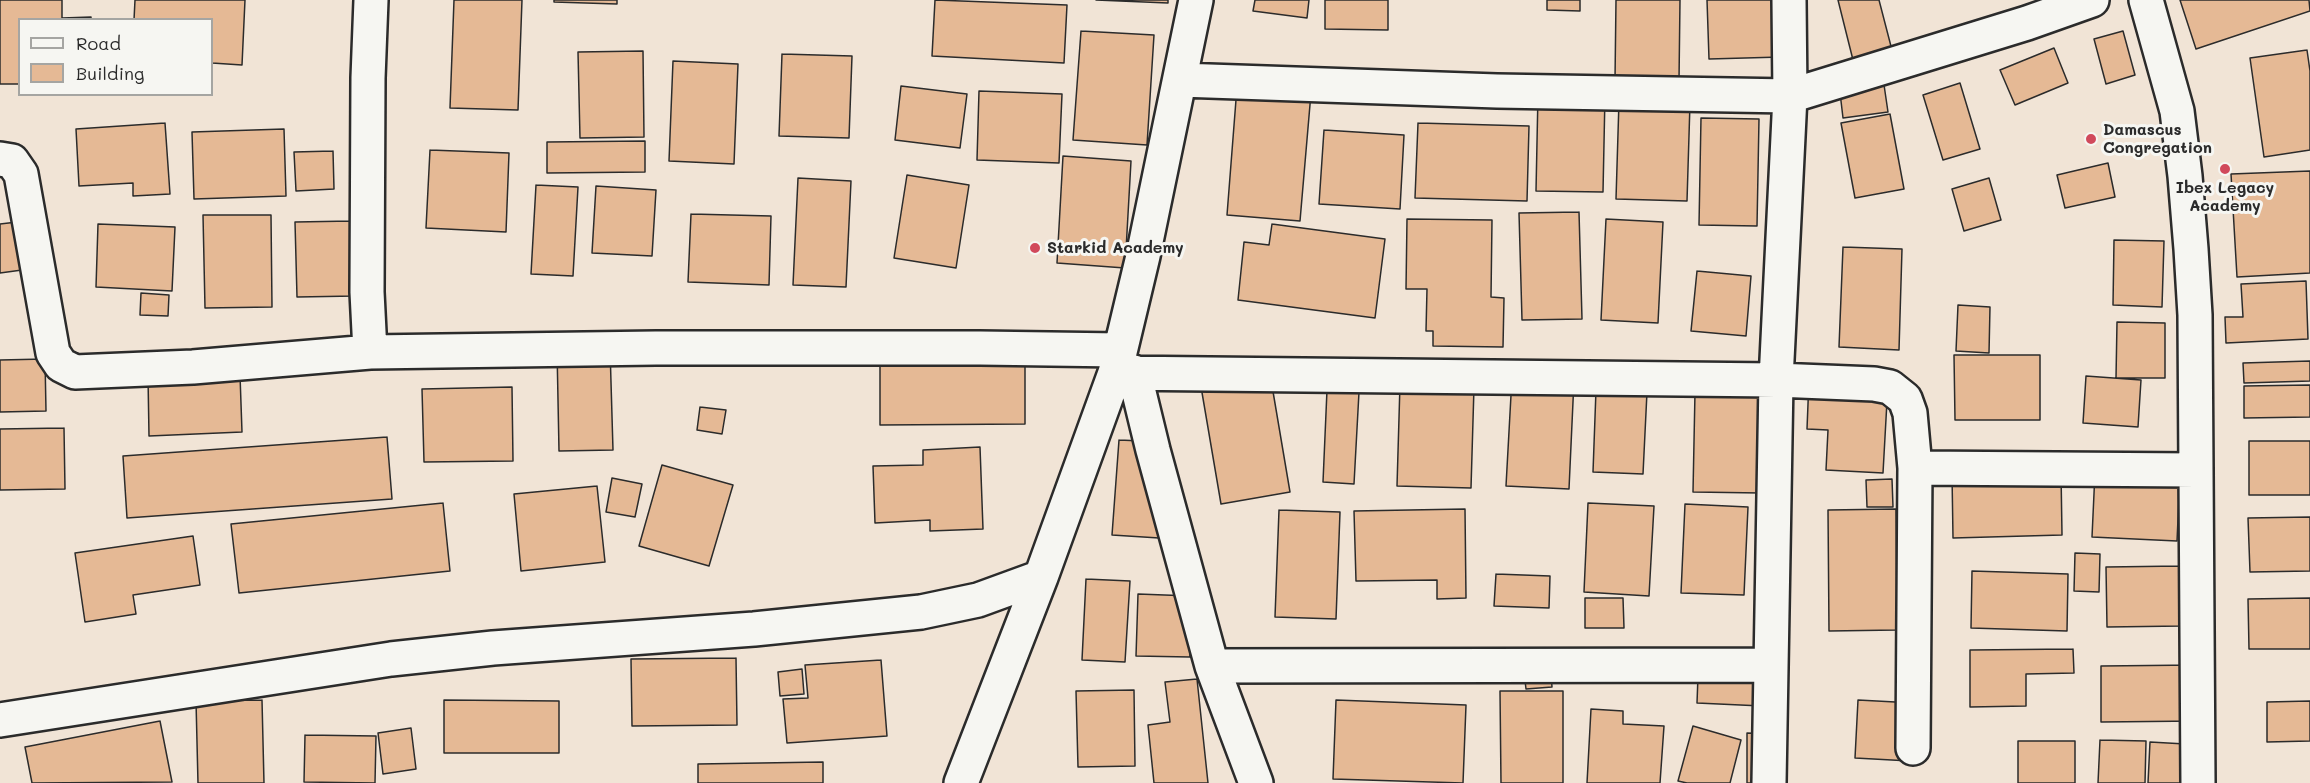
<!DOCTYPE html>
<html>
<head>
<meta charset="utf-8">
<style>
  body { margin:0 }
  #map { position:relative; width:2310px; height:783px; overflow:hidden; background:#f1e4d6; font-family:Mali,sans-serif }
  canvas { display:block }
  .legend { position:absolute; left:18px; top:18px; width:195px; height:78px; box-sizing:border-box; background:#f6f6f2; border:2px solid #a5a5a2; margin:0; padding:8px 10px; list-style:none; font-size:18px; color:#2b2b2b }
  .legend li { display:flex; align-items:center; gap:12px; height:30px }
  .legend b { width:30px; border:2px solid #a5a5a2 }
</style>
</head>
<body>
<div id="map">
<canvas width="2310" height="783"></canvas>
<ul class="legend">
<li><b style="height:8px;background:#f6f6f2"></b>Road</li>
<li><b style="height:16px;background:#e5b995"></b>Building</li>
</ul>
</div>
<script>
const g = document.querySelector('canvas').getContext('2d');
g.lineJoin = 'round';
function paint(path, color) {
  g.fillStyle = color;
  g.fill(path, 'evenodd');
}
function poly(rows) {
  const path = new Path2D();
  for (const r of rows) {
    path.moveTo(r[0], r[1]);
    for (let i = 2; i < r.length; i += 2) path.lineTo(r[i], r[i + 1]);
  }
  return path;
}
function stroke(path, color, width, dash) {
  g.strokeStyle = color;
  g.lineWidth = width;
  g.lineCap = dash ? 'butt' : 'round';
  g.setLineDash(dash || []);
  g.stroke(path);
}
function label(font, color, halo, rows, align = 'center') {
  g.font = font + ' Mali,sans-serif';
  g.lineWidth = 6;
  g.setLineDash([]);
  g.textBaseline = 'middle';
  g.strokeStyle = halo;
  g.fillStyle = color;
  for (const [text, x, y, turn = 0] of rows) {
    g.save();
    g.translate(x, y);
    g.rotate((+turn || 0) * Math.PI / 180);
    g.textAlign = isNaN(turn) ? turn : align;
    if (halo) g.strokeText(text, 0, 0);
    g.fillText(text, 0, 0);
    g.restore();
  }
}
const building = poly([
  [0,0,62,0,62,18,91,17,91,20,20,20,20,84,0,84,0,0],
  [135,0,245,0,242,65,212,63,212,20,134,20,135,0],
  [454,0,522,0,518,110,450,108,454,0],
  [554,0,617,0,617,4,554,2,554,0],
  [935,0,1067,5,1064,63,932,56,935,0],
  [1096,0,1168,0,1168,3,1096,0],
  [1255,0,1309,0,1307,18,1253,11,1255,0],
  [1325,0,1388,0,1388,30,1325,29,1325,0],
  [1547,0,1580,0,1580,11,1547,10,1547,0],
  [1616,0,1680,0,1679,81,1615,80,1616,0],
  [1707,0,1779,0,1781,57,1709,59,1707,0],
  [1838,0,1879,0,1893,54,1854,64,1838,0],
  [2180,0,2309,0,2310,11,2196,49,2180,0],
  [1081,31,1154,35,1147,145,1073,140,1081,31],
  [2123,31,2135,75,2106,84,2094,39,2123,31],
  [2054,48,2068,83,2015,105,2000,70,2054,48],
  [2307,50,2310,71,2310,150,2264,157,2250,58,2307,50],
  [643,51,644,137,580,138,578,52,643,51],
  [782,54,852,56,849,138,779,136,782,54],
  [673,61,738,64,734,164,669,161,673,61],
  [1883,78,1888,112,1843,118,1839,84,1883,78],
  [1960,83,1980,149,1943,160,1923,95,1960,83],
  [901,86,967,94,960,148,895,140,901,86],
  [1237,87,1311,93,1300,221,1227,215,1237,87],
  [979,91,1062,94,1059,163,977,160,979,91],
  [1538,94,1605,95,1603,192,1536,191,1538,94],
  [1619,101,1690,103,1687,201,1616,199,1619,101],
  [1890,114,1904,189,1855,198,1841,123,1890,114],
  [1701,118,1759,119,1757,226,1699,225,1701,118],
  [165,123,170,194,133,196,133,183,79,186,76,129,165,123],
  [1418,123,1529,126,1527,201,1415,198,1418,123],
  [284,129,286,196,194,199,192,132,284,129],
  [1324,130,1404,135,1400,209,1319,204,1324,130],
  [645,141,645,172,547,173,547,142,645,141],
  [430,150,509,153,506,232,426,228,430,150],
  [333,151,334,189,296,191,294,152,333,151],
  [1063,156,1131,161,1125,268,1057,263,1063,156],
  [2108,163,2115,197,2065,208,2057,175,2108,163],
  [2310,171,2310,273,2237,277,2231,174,2310,171],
  [907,175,969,185,956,268,894,258,907,175],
  [798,178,851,181,846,287,793,285,798,178],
  [1989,178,2001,220,1964,231,1952,189,1989,178],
  [536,185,578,187,573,276,531,274,536,185],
  [596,186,656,190,652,256,592,253,596,186],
  [1579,212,1582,319,1522,320,1519,213,1579,212],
  [691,214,771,216,769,285,688,282,691,214],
  [203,215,271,215,272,307,205,308,203,215],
  [1407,219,1492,220,1491,297,1504,298,1503,347,1433,346,1433,331,1426,331,1427,289,1406,289,1407,219],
  [1606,219,1663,222,1658,323,1601,320,1606,219],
  [352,221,355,296,297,297,295,222,352,221],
  [17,222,22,270,0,273,0,224,17,222],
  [98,224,175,227,172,291,96,287,98,224],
  [1272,224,1385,239,1375,318,1238,300,1244,242,1269,245,1272,224],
  [2114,240,2164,241,2162,307,2113,305,2114,240],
  [1843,247,1902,249,1899,350,1839,347,1843,247],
  [1697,271,1751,276,1746,336,1691,331,1697,271],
  [2306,281,2308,339,2226,343,2225,317,2243,317,2241,284,2306,281],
  [141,293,169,295,168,316,140,315,141,293],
  [1958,305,1990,307,1989,353,1956,351,1958,305],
  [2117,322,2165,323,2165,378,2116,378,2117,322],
  [610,348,613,450,559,451,557,349,610,348],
  [1954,355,2040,355,2040,420,1955,420,1954,355],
  [45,359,46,411,0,412,0,360,45,359],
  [1025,360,1025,424,880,425,880,362,1025,360],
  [2310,361,2310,381,2244,383,2243,363,2310,361],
  [1268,362,1290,492,1221,504,1199,375,1268,362],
  [240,375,242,432,149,436,148,377,240,375],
  [2086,376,2141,380,2138,427,2083,423,2086,376],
  [1512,377,1574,380,1569,489,1506,486,1512,377],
  [1809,379,1888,383,1883,473,1826,470,1828,430,1807,429,1809,379],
  [1400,384,1474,387,1471,488,1397,486,1400,384],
  [2310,385,2310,417,2244,418,2244,386,2310,385],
  [512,387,513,461,424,462,422,389,512,387],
  [1327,390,1359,392,1354,484,1323,482,1327,390],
  [1596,390,1647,392,1643,474,1593,472,1596,390],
  [1695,392,1764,394,1761,493,1693,492,1695,392],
  [700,407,726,410,722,434,697,430,700,407],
  [64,428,65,489,0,490,0,429,64,428],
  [387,437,392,499,127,518,123,456,387,437],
  [1119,440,1165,442,1159,538,1112,535,1119,440],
  [2249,441,2310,441,2310,495,2249,495,2249,441],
  [980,447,983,529,930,531,930,520,875,523,873,466,923,465,923,450,980,447],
  [662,465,733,485,709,566,639,546,662,465],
  [2061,472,2062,535,1953,538,1952,474,2061,472],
  [2095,472,2180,476,2177,541,2092,537,2095,472],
  [612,478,642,484,635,517,606,512,612,478],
  [1892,479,1893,507,1867,507,1866,480,1892,479],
  [597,486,605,562,521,571,514,494,597,486],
  [443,503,450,571,239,593,231,524,443,503],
  [1588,503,1654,506,1649,596,1584,592,1588,503],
  [1685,504,1748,507,1744,595,1681,593,1685,504],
  [1465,509,1466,598,1437,599,1437,580,1356,581,1354,511,1465,509],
  [1896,509,1897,630,1829,631,1828,510,1896,509],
  [1279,510,1340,512,1336,619,1275,617,1279,510],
  [2310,517,2310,571,2250,572,2248,518,2310,517],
  [193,536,200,585,133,595,136,614,85,622,75,553,193,536],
  [2075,553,2100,554,2099,592,2074,591,2075,553],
  [2181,566,2182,626,2107,627,2106,567,2181,566],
  [1972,571,2068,574,2067,631,1971,628,1972,571],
  [1496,574,1550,576,1549,608,1494,606,1496,574],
  [1086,579,1130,581,1125,662,1082,660,1086,579],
  [1138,594,1191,596,1190,657,1136,656,1138,594],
  [1585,598,1623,598,1624,628,1585,628,1585,598],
  [2310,598,2310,649,2249,649,2248,599,2310,598],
  [2073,649,2074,673,2026,674,2026,706,1970,707,1970,650,2073,649],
  [736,658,737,725,632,726,631,659,736,658],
  [881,660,887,736,787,743,783,699,808,698,805,665,881,660],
  [1550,661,1552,687,1526,689,1523,664,1550,661],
  [2197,665,2198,721,2101,722,2101,666,2197,665],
  [802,669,804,694,780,696,778,672,802,669],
  [1698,676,1763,679,1762,706,1697,703,1698,676],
  [1197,679,1208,783,1154,783,1148,725,1170,722,1165,682,1197,679],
  [1134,690,1135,766,1078,767,1076,691,1134,690],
  [1500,691,1563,691,1563,783,1501,783,1500,691],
  [262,700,264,783,198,783,196,701,262,700],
  [444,700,559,701,559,753,444,753,444,700],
  [1336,700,1466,705,1463,783,1333,779,1336,700],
  [1858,700,1914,703,1910,761,1855,758,1858,700],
  [2310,701,2310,741,2267,742,2267,702,2310,701],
  [1591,709,1623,711,1623,724,1664,726,1660,783,1587,783,1591,709],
  [160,721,172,782,32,783,25,747,160,721],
  [1693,726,1741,740,1730,783,1687,783,1678,781,1693,726],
  [411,728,416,769,383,774,378,733,411,728],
  [1747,733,1773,734,1773,783,1747,783,1747,733],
  [305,735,376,736,375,783,304,782,305,735],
  [2100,740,2146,741,2145,783,2098,783,2100,740],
  [2018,741,2075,741,2075,783,2018,783,2018,741],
  [2150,742,2203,745,2202,783,2148,783,2150,742],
  [823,762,823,783,698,783,698,764,823,762]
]);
paint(building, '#e5b995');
stroke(building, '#2b2b2b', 1.5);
const minor = poly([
  [2146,0,2177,111,2185,176,2191,249,2195,315,2198,783],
  [1180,80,1497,91,1790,96,2027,23,2092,0],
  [0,159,12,161,21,174,53,353,61,365,75,372,193,367,370,352,656,348,980,348,1120,350],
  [370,352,367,292,368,78,371,0],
  [1134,372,1153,450,1212,666,1256,783],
  [1115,373,1776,380,1874,384,1890,387,1905,399,1910,413,1915,468,1913,748],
  [1915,468,2196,470],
  [1212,666,1771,665],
  [0,720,391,659,493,648,754,629,921,612,978,600,1041,577],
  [961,783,1041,577,1115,373,1143,256,1196,0],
  [1769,783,1776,380,1790,96,1789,0]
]);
stroke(minor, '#2b2b2b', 38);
stroke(minor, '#f6f6f2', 33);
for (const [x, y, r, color] of [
  [2091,139,6,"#d1495b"],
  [2225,169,6,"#d1495b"],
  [1035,248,6,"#d1495b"]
]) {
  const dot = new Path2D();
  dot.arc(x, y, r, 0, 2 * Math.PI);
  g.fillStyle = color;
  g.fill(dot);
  stroke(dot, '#f6f6f2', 2);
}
label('bold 16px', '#2b2b2b', '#f6f6f2', [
  ["Damascus",2103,130],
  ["Congregation",2103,148],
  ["Ibex Legacy",2225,188,"center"],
  ["Academy",2225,206,"center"],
  ["Starkid Academy",1047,248]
], 'left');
</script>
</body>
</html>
